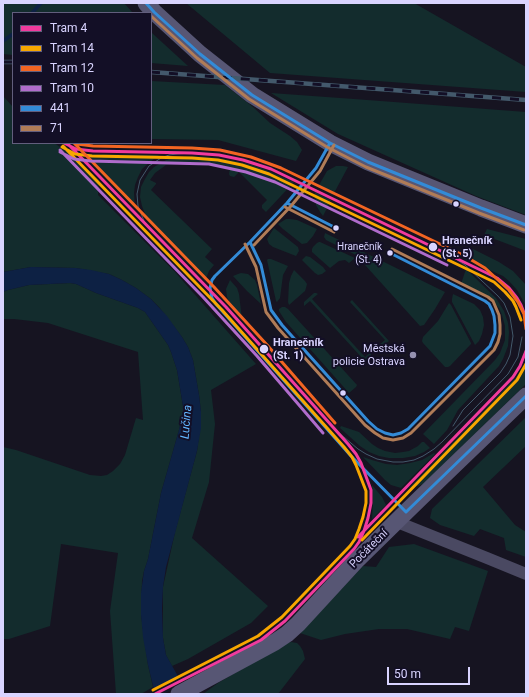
<!DOCTYPE html>
<html>
<head>
<meta charset="utf-8">
<style>
  body { margin:0 }
  #map { position:relative; width:529px; height:697px; overflow:hidden; background:#161421; font-family:Roboto,sans-serif }
  canvas { display:block }
  .frame { position:absolute; inset:0; border:4px solid #d9d4ff; pointer-events:none }
  .legend { position:absolute; left:12px; top:12px; width:140px; height:132px; box-sizing:border-box; background:#130f26; border:1px solid #625e7d; margin:0; padding:5px 7px; list-style:none; font-size:12px; color:#d9d4ff }
  .legend li { display:flex; align-items:center; gap:8px; height:20px }
  .legend b { width:20px; border:1px solid #625e7d }
  .scale { position:absolute; left:387px; top:667px; width:83px; height:18px; box-sizing:border-box; border:2px solid #d9d4ff; border-top:0; padding-left:5px; font-size:12px; line-height:14px; white-space:nowrap; color:#d9d4ff; -webkit-text-stroke:3px #130f26; paint-order:stroke }
</style>
</head>
<body>
<div id="map">
<canvas width="529" height="697"></canvas>
<div class="frame"></div>
<ul class="legend">
<li><b style="height:5px;background:#f13a9d"></b>Tram 4</li>
<li><b style="height:5px;background:#f7a600"></b>Tram 14</li>
<li><b style="height:5px;background:#f26522"></b>Tram 12</li>
<li><b style="height:5px;background:#b06ccc"></b>Tram 10</li>
<li><b style="height:5px;background:#338bd7"></b>441</li>
<li><b style="height:5px;background:#b07c57"></b>71</li>
</ul>
<div class="scale">50 m</div>
</div>
<script>
const g = document.querySelector('canvas').getContext('2d');
g.lineJoin = 'round';
function paint(path, color) {
  g.fillStyle = color;
  g.fill(path, 'evenodd');
}
function poly(rows) {
  const path = new Path2D();
  for (const r of rows) {
    path.moveTo(r[0], r[1]);
    for (let i = 2; i < r.length; i += 2) path.lineTo(r[i], r[i + 1]);
  }
  return path;
}
function stroke(path, color, width, dash) {
  g.strokeStyle = color;
  g.lineWidth = width;
  g.lineCap = dash ? 'butt' : 'round';
  g.setLineDash(dash || []);
  g.stroke(path);
}
function label(font, color, halo, rows, align = 'center') {
  g.font = font + ' Roboto,sans-serif';
  g.lineWidth = 4;
  g.setLineDash([]);
  g.textBaseline = 'middle';
  g.strokeStyle = halo;
  g.fillStyle = color;
  for (const [text, x, y, turn = 0] of rows) {
    g.save();
    g.translate(x, y);
    g.rotate((+turn || 0) * Math.PI / 180);
    g.textAlign = isNaN(turn) ? turn : align;
    if (halo) g.strokeText(text, 0, 0);
    g.fillText(text, 0, 0);
    g.restore();
  }
}
paint(poly([
  [3,3,124,3,133,13,13,13,13,55,3,54],
  [186,3,414,3,526,67,526,92,270,73],
  [151,32,152,33,188,66,151,63],
  [151,81,225,85,253,107,270,123,290,136,297,142,302,150,296,161,218,140,151,139],
  [271,93,354,99,526,112,526,215,476,196,338,134],
  [3,96,13,107,13,143,54,143,68,152,99,180,98,195,175,272,256,364,211,390,215,424,209,482,192,538,268,606,251,623,188,659,172,666,166,655,163,638,163,587,175,532,197,451,200,428,201,412,199,395,193,360,188,347,182,337,159,307,151,299,136,288,122,280,109,274,76,268,31,267,3,272],
  [88,154,159,155,150,162,142,169,138,177,135,185,134,193,135,208,86,158],
  [193,156,212,157,235,161,253,165,266,170,294,182,266,212,262,208,262,205,267,200,239,172,234,177,230,176,229,174,230,168,200,164,177,164,166,165,155,173,150,180,156,183,156,184,151,190,212,249,205,257,214,265,209,271,205,281,158,232,145,214,142,206,140,197,141,187,145,179,149,172,154,167,166,160,173,158],
  [336,166,343,166,348,167,333,195,318,187,327,171],
  [315,192,331,200,323,216,320,212,316,205,315,197],
  [286,219,290,219,297,220,317,229,313,236,307,243,302,244,283,229,278,224],
  [274,228,298,247,299,251,296,256,273,247,269,244,267,239],
  [487,229,526,239,526,251,484,235],
  [325,233,445,292,435,309,424,325,420,326,356,255,326,240,324,237],
  [319,242,320,242,355,258,349,263,345,260,339,261,330,268,312,252,312,249,313,247,317,243],
  [471,248,499,262,513,271,526,285,526,306,517,290,509,281,503,276,465,259],
  [306,256,310,257,323,267,326,271,322,274,318,275,315,273,302,260],
  [268,259,271,259,288,266,283,275,280,298,277,302,276,301,267,260],
  [466,269,496,298,504,311,508,323,509,332,508,346,503,359,499,366,458,410,447,430,434,444,423,434,495,360,500,353,505,340,505,326,502,315,499,308,493,302,488,298,461,284],
  [294,270,305,281,307,284,306,288,305,291,289,305,288,302,289,283,291,276],
  [241,273,248,274,255,280,257,285,261,304,247,291,233,276,238,274],
  [230,280,237,288,239,294,242,319,241,320,232,308,227,297,226,289],
  [70,283,76,284,96,293,138,308,145,312,168,345,171,352,177,370,183,406,183,412,179,430,161,493,148,559,144,571,142,581,141,615,148,665,153,687,141,694,116,694,110,611,118,553,61,544,50,626,9,639,3,639,3,447,16,450,90,475,101,476,107,475,113,471,120,464,125,455,136,418,143,420,138,352,48,323,14,319,3,319,3,292,8,290,29,285],
  [314,293,316,293,318,294,312,299,365,357,371,352,371,357,362,365,357,365,363,359,310,301,304,306,304,302],
  [453,294,474,304,480,310,483,317,484,325,482,334,479,341,475,345,452,302,452,299],
  [352,300,389,341,383,346,381,346,379,345,385,340,350,302],
  [449,303,451,305,471,343,471,344,450,366,448,367,445,367,423,343,422,341,423,337,438,321],
  [282,307,285,307,288,309,357,385,356,387,349,393,286,322,279,311,279,309],
  [526,361,526,384,423,484,418,486,409,488,517,376],
  [526,417,526,446,483,487,515,525,526,532,526,557,506,550,504,538,480,529,474,536,440,525,430,518,432,509],
  [341,426,359,432,372,444,378,448,385,451,395,453,403,452,409,451,418,446,422,442,424,442,430,448,424,452,415,456,403,458,389,458,379,456,369,452,360,446,340,428],
  [434,453,435,454,401,488,391,485,385,480,363,457,372,460,386,464,397,465,410,463,422,460],
  [372,485,382,497,386,505,372,519,373,500],
  [414,544,488,571,469,631,455,627,450,639,407,629,379,629,345,634,321,640,300,633,363,566,376,567,389,547],
  [291,642,297,643,300,646,303,651,305,659,278,694,203,694,218,683,285,644]
]), '#132c2d');
paint(poly([
  [31,267,76,268,91,270,109,274,122,280,136,288,151,299,167,316,182,337,188,347,193,360,199,395,201,412,201,428,197,451,166,567,163,587,162,608,163,638,166,655,188,694,155,694,148,665,143,637,141,615,141,593,144,571,148,559,161,493,179,430,183,412,183,406,177,370,171,352,168,345,145,312,138,308,96,293,76,284,70,283,29,285,8,290,3,292,3,272]
]), '#0d2144');
paint(poly([
  [180,675,190,694,163,694,177,686,162,694,153,694,151,690]
]), '#161421');
stroke(poly([
  [32,13,41,3],
  [3,41,13,34]
]), '#0d2144', 3.5);
stroke(poly([
  [397,522,487,558,526,574]
]), '#4a4962', 12);
stroke(poly([
  [146,3,154,12,200,54,252,95,330,143,368,162,481,208,526,225],
  [179,694,275,642,287,634,298,624,356,561,406,512,442,477,526,396]
]), '#575674', 17);
stroke(poly([
  [155,234,144,221,138,206,137,194,140,180,149,166,161,158,169,155,177,154,192,153],
  [451,256,465,265,498,296,504,303,510,317,513,336,510,355,506,364,500,373,463,410,453,426],
  [331,426,358,449,366,454,377,459,393,462,403,462,414,460,423,456,434,449,442,442,508,374,518,357,522,337]
]), '#43596b', 1);
const rail = poly([
  [3,62,13,62],
  [151,72,526,100]
]);
stroke(rail, '#43596b', 4.5);
stroke(rail, '#130f26', 3, [9]);
stroke(poly([
  [146,3,154,12,200,54,252,95,330,143,368,162,481,208,526,225],
  [330,143,316,168,287,203,250,242,215,276,212,280,210,288,212,298,216,304,351,456,406,512,526,396],
  [287,203,336,228],
  [250,242,261,265,271,310,282,325,368,421,377,429,385,433,393,435,401,433,408,429,490,346,495,333,495,325,494,316,492,310,489,304,485,301,390,253]
]), '#338bd7', 3);
stroke(poly([
  [151,16,197,58,249,99,327,147,366,167,479,213,524,230],
  [285,207,334,232],
  [245,244,256,267,266,312,278,328,365,425,375,433,383,438,393,440,403,438,411,433,494,350,498,342,500,334,500,325,499,315,493,301,488,297,392,249],
  [254,245,291,206,320,171,334,145]
]), '#b07c57', 3);
stroke(poly([
  [64,143,76,149,93,151,192,153,219,155,243,160,271,169,497,278,509,288,517,298,521,305,526,318],
  [67,143,226,307,348,444,356,454,361,463,371,490,371,503,368,518,364,531,359,542,354,549,285,621,261,640,155,694],
  [358,537,513,377,520,366,526,351]
]), '#f13a9d', 3);
stroke(poly([
  [63,146,222,310,344,447,352,457,356,465,366,491,366,503,363,517,359,529,355,539,350,546,282,617,258,636,153,690],
  [62,147,75,154,92,156,192,158,218,160,242,165,269,174,494,282,505,292,513,301,516,307,521,320],
  [362,540,517,380,526,364]
]), '#f7a600', 3);
stroke(poly([
  [74,143,214,287,268,346,335,423],
  [75,143,77,144,93,146,192,148,220,150,251,157,281,168,463,255,485,268,509,290,518,302,524,314,526,329]
]), '#f26522', 3);
stroke(poly([
  [60,150,203,297,257,356,323,433],
  [60,152,74,159,90,161,209,164,246,172,275,182,447,265]
]), '#b06ccc', 3);
for (const [x, y, r, color] of [
  [456,204,3.5,"#d9d4ff"],
  [336,228,3.5,"#d9d4ff"],
  [433,247,5,"#d9d4ff"],
  [390,253,3.5,"#d9d4ff"],
  [264,349,5,"#d9d4ff"],
  [413,355,4,"#9591b1"],
  [343,393,3.5,"#d9d4ff"]
]) {
  const dot = new Path2D();
  dot.arc(x, y, r, 0, 2 * Math.PI);
  g.fillStyle = color;
  g.fill(dot);
  stroke(dot, '#130f26', 1.5);
}
label('10px', '#d9d4ff', '#130f26', [
  ["Hranečník",382,247],
  ["(St. 4)",382,260]
], 'right');
label('bold 11px', '#d9d4ff', '#130f26', [
  ["Hranečník",442,241],
  ["(St. 5)",442,254],
  ["Hranečník",273,343],
  ["(St. 1)",273,356]
], 'left');
label('11px', '#d9d4ff', '#130f26', [
  ["Městská",405,349],
  ["policie Ostrava",405,362]
], 'right');
label('11px', '#d9d4ff', '#130f26', [
  ["Počáteční",369,549,-45]
]);
label('italic 12px', '#62b6ff', '#130f26', [
  ["Lučina",187,422,-85]
]);
</script>
</body>
</html>
